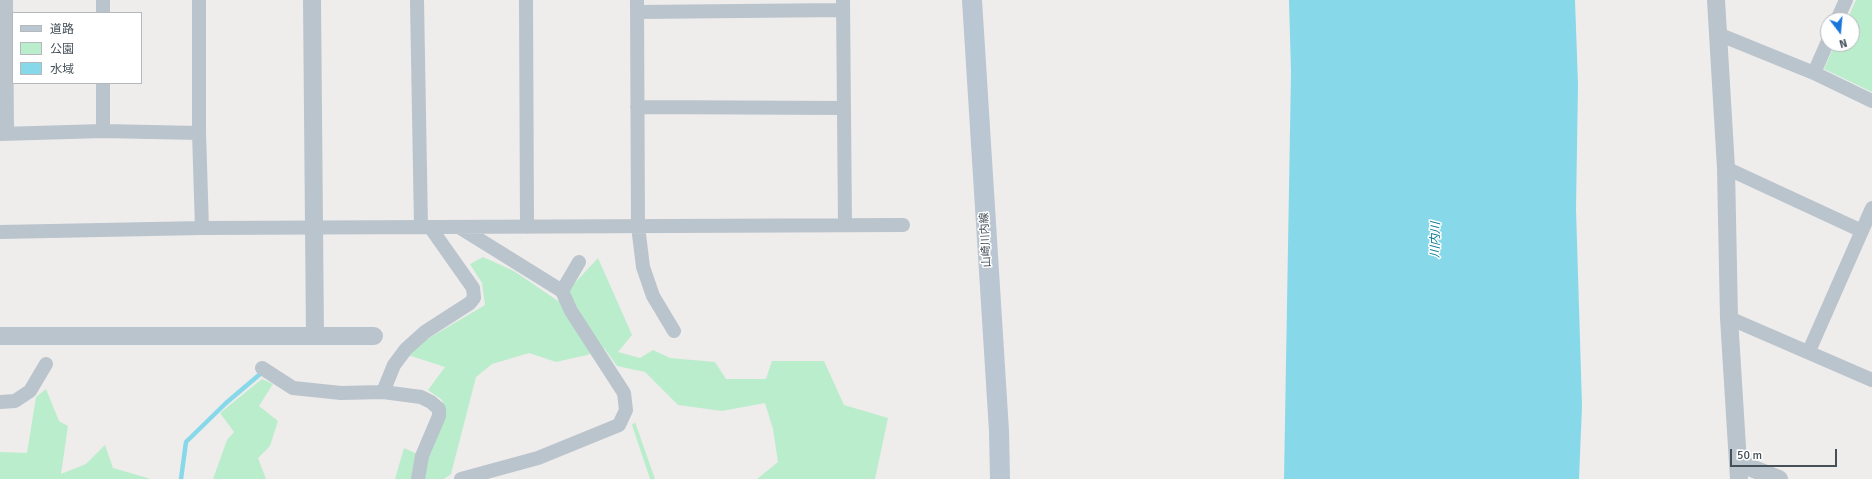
<!DOCTYPE html>
<html>
<head>
<meta charset="utf-8">
<style>
  body { margin:0 }
  #map { position:relative; width:1872px; height:479px; overflow:hidden; background:#efecec; font-family:Signika,"Noto Sans JP",sans-serif }
  canvas { display:block }
  .legend { position:absolute; left:12px; top:12px; width:130px; height:72px; box-sizing:border-box; background:#fff; border:1px solid #b5b9bd; margin:0; padding:5px 7px; list-style:none; font-size:12px; color:#455059 }
  .legend li { display:flex; align-items:center; gap:8px; height:20px }
  .legend b { width:20px; border:1px solid #b5b9bd }
  .north { position:absolute; left:1820px; top:12px; width:40px; height:40px; box-sizing:border-box; background:#fff; border:1px solid #b5b9bd; border-radius:50%; rotate:164deg; font-size:11px; font-weight:700; line-height:16px; text-align:center; color:#455059 }
  .north::after { content:''; display:block; margin:auto; width:14px; height:18px; background:#1b76db; clip-path:polygon(50% 0,100% 100%,50% 72%,0 100%) }
  .scale { position:absolute; left:1730px; top:449px; width:107px; height:18px; box-sizing:border-box; border:2px solid #455059; border-top:0; padding-left:5px; font-size:12px; line-height:14px; white-space:nowrap; color:#455059; -webkit-text-stroke:3px #fff; paint-order:stroke }
</style>
</head>
<body>
<div id="map">
<canvas width="1872" height="479"></canvas>
<ul class="legend">
<li><b style="height:5px;background:#bac6d1"></b>道路</li>
<li><b style="height:11px;background:#baedcc"></b>公園</li>
<li><b style="height:11px;background:#87d9ea"></b>水域</li>
</ul>
<div class="north">N</div>
<div class="scale">50 m</div>
</div>
<script>
const g = document.querySelector('canvas').getContext('2d');
g.lineJoin = 'round';
function paint(path, color) {
  g.fillStyle = color;
  g.fill(path, 'evenodd');
}
function poly(rows) {
  const path = new Path2D();
  for (const r of rows) {
    path.moveTo(r[0], r[1]);
    for (let i = 2; i < r.length; i += 2) path.lineTo(r[i], r[i + 1]);
  }
  return path;
}
function stroke(path, color, width, dash) {
  g.strokeStyle = color;
  g.lineWidth = width;
  g.lineCap = dash ? 'butt' : 'round';
  g.setLineDash(dash || []);
  g.stroke(path);
}
function label(font, color, halo, rows, align = 'center') {
  g.font = font + ' Signika,"Noto Sans JP",sans-serif';
  g.lineWidth = 3;
  g.setLineDash([]);
  g.textBaseline = 'middle';
  g.strokeStyle = halo;
  g.fillStyle = color;
  for (const [text, x, y, turn = 0] of rows) {
    g.save();
    g.translate(x, y);
    g.rotate((+turn || 0) * Math.PI / 180);
    g.textAlign = isNaN(turn) ? turn : align;
    if (halo) g.strokeText(text, 0, 0);
    g.fillText(text, 0, 0);
    g.restore();
  }
}
paint(poly([
  [1856,0,1872,0,1872,92,1824,69,1835,44,1852,44,1852,20,1847,20],
  [483,257,514,271,558,301,598,258,632,335,618,352,640,358,653,350,670,358,715,362,726,379,766,379,772,361,824,361,844,405,888,418,875,479,757,479,778,462,773,429,765,403,722,411,678,405,645,372,617,366,604,348,587,355,556,362,529,353,492,364,476,377,451,474,444,479,395,479,404,448,426,458,431,453,446,413,442,400,428,390,445,367,408,355,419,344,485,305,482,283,470,264],
  [262,379,273,384,259,406,278,421,270,446,258,458,266,479,213,479,227,440,234,432,220,413],
  [46,389,59,421,68,426,61,474,86,464,105,445,113,468,151,479,0,479,0,452,27,453,36,397],
  [635,422,655,479,650,479,632,425]
]), '#baedcc');
paint(poly([
  [1289,0,1575,0,1578,84,1576,209,1582,406,1579,479,1284,479,1291,72]
]), '#87d9ea');
stroke(poly([
  [181,479,186,442,226,403,259,375]
]), '#87d9ea', 4.5);
stroke(poly([
  [6,0,7,133],
  [103,0,103,13],
  [199,0,199,133,202,228],
  [417,0,421,227],
  [526,0,527,227],
  [637,0,638,226,643,267,653,296,674,331],
  [843,0,845,225],
  [637,12,843,10],
  [1837,20,1846,0],
  [1718,34,1814,73,1872,101],
  [1814,73,1828,41],
  [637,107,844,108],
  [103,131,103,83],
  [0,134,103,131,199,133],
  [1726,168,1862,231],
  [459,227,562,291],
  [0,232,202,228,903,225],
  [1729,318,1872,380],
  [1809,351,1872,208],
  [262,368,293,388,341,393,383,392,421,397,431,402,439,409,439,416,422,456,418,479],
  [383,392,394,365,406,349,425,332,470,303,474,298,473,288,430,227],
  [0,402,15,401,30,391,46,364],
  [461,479,538,458,619,425,626,410,624,393,571,311,562,291,579,262]
]), '#bac4cc', 14);
stroke(poly([
  [312,0,315,336],
  [1716,0,1726,168,1729,318,1739,479],
  [0,336,374,336],
  [1739,463,1779,479]
]), '#bac4cc', 18);
stroke(poly([
  [972,0,999,431,1000,479]
]), '#bac6d1', 20);
label('11px', '#455059', '#fff', [
  ["山崎川内線",986,240,-93]
]);
label('italic 12px', '#0d7e95', '#fff', [
  ["川内川",1436,240,-89]
]);
</script>
</body>
</html>
